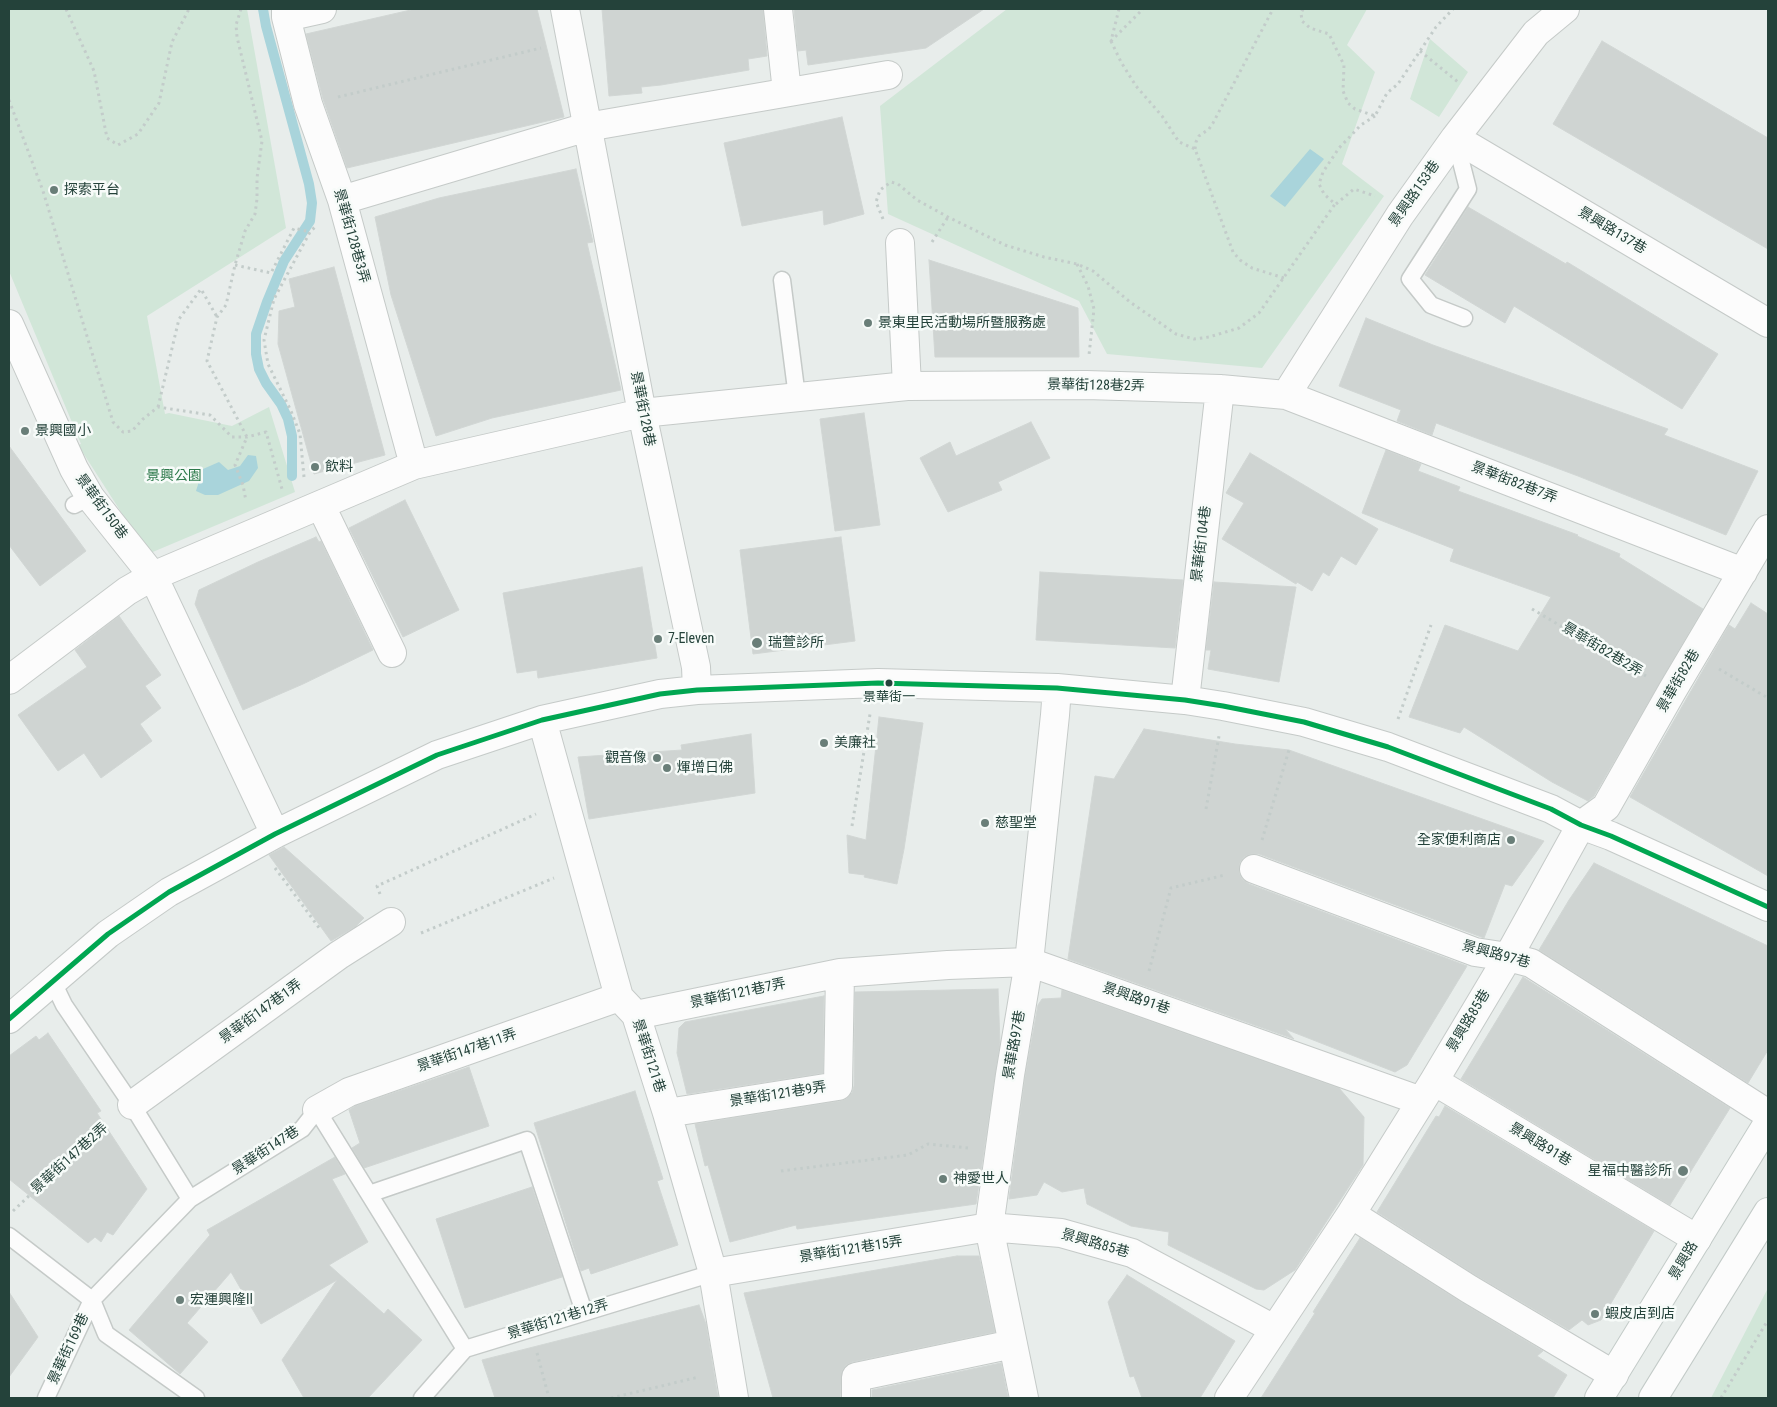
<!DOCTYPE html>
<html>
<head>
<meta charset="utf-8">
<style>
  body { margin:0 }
  #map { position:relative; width:1777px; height:1407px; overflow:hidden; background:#e8edeb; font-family:"Roboto Condensed",sans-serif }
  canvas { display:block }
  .frame { position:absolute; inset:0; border:10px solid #24423a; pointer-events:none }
</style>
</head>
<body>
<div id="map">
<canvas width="1777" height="1407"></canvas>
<div class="frame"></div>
</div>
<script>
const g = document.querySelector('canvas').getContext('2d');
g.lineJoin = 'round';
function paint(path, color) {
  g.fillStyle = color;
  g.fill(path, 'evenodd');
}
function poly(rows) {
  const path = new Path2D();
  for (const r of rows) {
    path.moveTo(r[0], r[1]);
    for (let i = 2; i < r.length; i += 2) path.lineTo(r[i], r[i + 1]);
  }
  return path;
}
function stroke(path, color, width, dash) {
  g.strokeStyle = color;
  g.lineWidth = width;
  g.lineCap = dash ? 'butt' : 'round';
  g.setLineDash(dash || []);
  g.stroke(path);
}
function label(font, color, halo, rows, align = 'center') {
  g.font = font + ' "Roboto Condensed","Noto Sans TC",sans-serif';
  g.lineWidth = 5;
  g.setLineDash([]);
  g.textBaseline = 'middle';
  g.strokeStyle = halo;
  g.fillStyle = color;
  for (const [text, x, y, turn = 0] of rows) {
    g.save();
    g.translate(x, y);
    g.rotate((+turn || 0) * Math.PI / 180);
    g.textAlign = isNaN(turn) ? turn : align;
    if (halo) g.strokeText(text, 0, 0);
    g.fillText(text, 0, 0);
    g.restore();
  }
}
paint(poly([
  [9,9,247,9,286,228,147,316,165,414,169,413,232,426,269,407,295,492,148,554,78,445,81,444,9,271],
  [1007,9,1367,9,1347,45,1375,72,1342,164,1384,196,1262,368,1107,354,1079,301,888,214,880,106],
  [1430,39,1468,72,1439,117,1410,99],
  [1768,1288,1768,1398,1711,1398]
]), '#d1e6d8');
paint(poly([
  [1310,149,1324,159,1285,207,1270,196],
  [248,455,256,456,258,468,249,481,218,495,205,495,196,491,203,469,219,462,228,470,240,466]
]), '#a9d4db');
stroke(poly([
  [263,9,266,26,309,184,312,203,310,221,284,261,267,302,256,334,256,354,259,369,266,383,281,404,288,419,292,436,292,476]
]), '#a9d4db', 10);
const building = poly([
  [415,9,537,9,564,117,347,168,323,99,306,34,415,9],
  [602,9,763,9,767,56,748,59,749,70,661,85,641,87,642,93,609,96,602,9],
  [794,9,984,9,926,48,808,65,806,50,798,51,794,9],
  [1602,41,1768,138,1768,249,1553,124,1602,41],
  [842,117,864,214,824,225,823,210,742,226,724,143,842,117],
  [576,169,593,242,587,243,621,390,492,418,436,436,391,295,375,217,439,198,576,169],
  [1468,207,1566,264,1567,262,1718,354,1682,409,1514,306,1505,323,1425,275,1468,207],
  [929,260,1078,308,1079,357,935,357,929,260],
  [334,267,385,455,314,474,278,344,279,311,295,307,289,279,334,267],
  [1366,318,1433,345,1668,429,1664,435,1758,471,1726,535,1578,476,1436,423,1432,435,1397,421,1401,410,1339,386,1366,318],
  [864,413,880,525,835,531,820,419,864,413],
  [1031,422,1050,458,998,482,1002,490,948,512,920,458,950,442,956,456,1031,422],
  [9,446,86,551,40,586,9,545,9,446],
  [1386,450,1421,464,1418,471,1460,487,1458,491,1578,535,1577,536,1620,554,1619,557,1703,609,1594,796,1588,801,1552,782,1464,727,1460,733,1409,717,1445,625,1518,651,1551,597,1450,561,1454,549,1362,513,1386,450],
  [1250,453,1378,529,1356,565,1341,556,1329,576,1323,572,1312,591,1297,582,1296,584,1222,539,1244,503,1226,493,1250,453],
  [405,500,459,610,403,637,349,528,405,500],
  [316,537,319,542,321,541,373,650,303,684,243,710,195,604,199,590,258,562,316,537],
  [841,537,855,641,753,654,740,550,841,537],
  [642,567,657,658,538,678,537,670,517,673,503,593,642,567],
  [1040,572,1183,580,1175,648,1036,640,1040,572],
  [1214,582,1296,587,1279,682,1208,669,1211,650,1206,650,1214,582],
  [1751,603,1768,614,1768,876,1630,797,1729,625,1735,629,1751,603],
  [119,616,161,675,145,686,161,708,140,724,152,741,101,778,84,753,58,771,18,715,87,667,75,650,119,616],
  [879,717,923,723,904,849,897,884,864,877,865,875,849,873,847,835,866,840,879,717],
  [1144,729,1235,744,1289,750,1544,841,1512,886,1505,884,1484,938,1259,854,1251,854,1244,857,1240,863,1239,872,1242,879,1249,884,1467,966,1407,1065,1395,1072,1285,1029,1294,1039,1068,959,1095,776,1114,779,1144,729],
  [751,734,755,793,589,819,578,757,682,750,681,745,751,734],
  [284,847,364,918,355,927,331,941,269,855,284,847],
  [1594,863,1768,946,1768,1050,1748,1083,1539,950,1569,900,1594,863],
  [1523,977,1730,1108,1670,1205,1461,1079,1523,977],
  [998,989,1000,1043,976,1204,797,1229,796,1225,730,1242,708,1165,705,1166,695,1124,840,1101,847,1098,852,1093,854,1086,855,992,998,989],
  [1062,990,1339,1088,1364,1117,1363,1165,1295,1270,1264,1290,1256,1289,1168,1245,1169,1232,1131,1226,1087,1204,1084,1188,1062,1192,1044,1182,1037,1195,1009,1199,1025,1077,1038,1005,1042,999,1061,998,1062,990],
  [824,996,823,1073,687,1094,677,1053,679,1028,685,1022,824,996],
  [48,1033,101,1111,97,1113,147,1189,113,1235,107,1232,101,1242,95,1237,88,1243,9,1179,9,1056,36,1036,39,1040,48,1033],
  [469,1067,489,1126,364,1168,352,1148,360,1143,349,1110,355,1106,469,1067],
  [635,1091,663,1179,657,1181,678,1245,591,1274,589,1268,581,1271,534,1123,635,1091],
  [1445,1106,1654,1231,1601,1320,1588,1325,1582,1320,1569,1330,1477,1276,1377,1212,1436,1116,1439,1117,1445,1106],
  [335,1157,345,1174,332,1179,368,1242,329,1265,384,1314,388,1309,422,1340,368,1398,304,1398,282,1360,337,1280,261,1324,231,1272,187,1323,208,1342,180,1374,129,1330,210,1235,207,1230,335,1157],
  [532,1187,562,1277,465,1308,436,1219,532,1187],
  [1360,1238,1461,1302,1543,1351,1537,1356,1567,1375,1553,1398,1261,1398,1315,1313,1313,1312,1360,1238],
  [957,1256,979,1256,995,1332,852,1362,846,1365,842,1371,840,1398,773,1398,744,1293,957,1256],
  [1127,1275,1235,1341,1200,1398,1142,1398,1134,1376,1130,1377,1108,1302,1127,1275],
  [9,1292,38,1337,9,1377,9,1292],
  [699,1305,706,1324,718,1398,495,1398,482,1360,699,1305],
  [1001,1363,1008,1398,872,1398,872,1390,1001,1363]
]);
paint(building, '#cfd4d2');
stroke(building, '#d1d6d4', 1);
const lane = poly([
  [1455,138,1468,189,1410,279,1431,305,1464,318],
  [782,280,797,397],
  [74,505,90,497],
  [52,980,64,1005,132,1105,190,1199],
  [369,1194,527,1140,584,1312],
  [9,1236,92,1300,106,1334,196,1398],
  [46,1398,92,1300,190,1199,302,1129,317,1110,465,1349],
  [422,1398,465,1349,713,1273]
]);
const street = poly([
  [286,9,286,17,308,104,342,200,414,465],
  [565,9,642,413,696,667,697,690],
  [778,9,787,92],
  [286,17,322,9],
  [1455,138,1768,323],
  [342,200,587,127,888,75],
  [900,243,907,386],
  [9,324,74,469,90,497,153,576,275,834],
  [1286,395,1400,215,1455,138,1536,33,1565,9],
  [321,506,392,653],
  [9,680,127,591,153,576,414,465,642,413,907,386,1086,385,1220,389,1286,395,1743,572],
  [1185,700,1220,389],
  [542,720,619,997,636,1015,667,1113,713,1273,734,1398],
  [1254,869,1475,952,1508,957,1531,963,1768,1114],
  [636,1015,840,973,948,965,1029,962,1421,1101],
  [9,1019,108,934,169,892,275,834,437,755,542,720,660,694,697,690,878,683,1057,688,1185,700,1223,706,1304,722,1388,747,1551,809,1581,825,1611,836,1768,907],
  [1434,1081,1697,1239],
  [132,1105,339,955,391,922],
  [317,1110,349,1092,619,997],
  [667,1113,838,1086,840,973],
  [1351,1214,1469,1289,1614,1375],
  [713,1273,989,1227,1061,1233,1132,1253,1274,1329],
  [856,1398,856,1377,1013,1344],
  [1024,1398,989,1227,1010,1075,1029,962,1055,715,1057,688],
  [1229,1398,1351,1214,1434,1081,1508,957,1581,825,1606,807,1672,691,1768,529]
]);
const secondary = poly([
  [1599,1398,1768,1123],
  [1653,1398,1768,1212]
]);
stroke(lane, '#c5cac8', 19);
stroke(street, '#c5cac8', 30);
stroke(secondary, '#c3cbc8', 30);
stroke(poly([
  [66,9,94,71,107,138,118,145,138,134,159,103,172,42,189,9],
  [241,9,236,25,237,37,262,141,257,178,257,199,255,214,245,231,235,265,226,305,217,317,207,361,247,437,235,465,243,485,246,501],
  [1119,9,1111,41,1143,9],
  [1303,9,1301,13,1302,21,1310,28,1329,34,1344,65,1343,91,1348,103,1355,109,1375,116,1387,93,1398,84,1436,27,1453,9],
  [1111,41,1121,62,1136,86,1162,116,1179,142,1195,149,1233,252,1240,260,1252,268,1284,278],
  [1420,51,1458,82],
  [338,97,541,48],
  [9,100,43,191,113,422,123,432,132,431,143,419,158,407,210,415,232,437,247,437,266,432,282,489],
  [1195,149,1196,142,1199,136,1209,129,1213,123,1273,9],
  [1336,204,1354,189,1375,196],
  [883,219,876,202,880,190,891,182,898,184,917,200,948,217,1005,245,1044,257,1077,264,1093,271,1130,302,1176,334,1194,339,1209,337,1239,328,1259,313,1335,204,1324,194,1319,184,1323,172,1339,148,1361,125,1375,116],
  [932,242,948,217],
  [1077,264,1088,286,1094,309,1089,355],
  [235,265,271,273,294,228,310,232],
  [158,407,179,319,201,289,217,317],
  [304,477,300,434,291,411,268,364,264,340,274,299,310,232,316,226],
  [1532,609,1646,676],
  [1719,669,1768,698],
  [1398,719,1431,625],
  [1206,809,1219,736],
  [852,826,870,714],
  [1262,840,1289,750],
  [275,868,320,929],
  [380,894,377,886,536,814],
  [421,933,554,878],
  [1149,971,1171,888,1225,875],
  [781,1171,908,1155,928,1144,968,1148],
  [13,1211,72,1155,109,1125],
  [537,1353,549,1398],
  [611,1398,699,1377],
  [1721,1398,1768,1320]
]), '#c3ccca', 3, [2.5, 4]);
stroke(lane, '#fcfcfc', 16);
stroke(street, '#fcfcfc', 28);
stroke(secondary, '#fcfcfc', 28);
stroke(poly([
  [9,1019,108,934,169,892,275,834,437,755,542,720,660,694,697,690,878,683,1057,688,1185,700,1223,706,1304,722,1388,747,1551,809,1581,825,1611,836,1768,907]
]), '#00a651', 5);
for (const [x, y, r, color] of [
  [54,190,5,"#697e78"],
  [868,323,5,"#697e78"],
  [25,431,5,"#697e78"],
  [315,467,5,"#697e78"],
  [658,639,5,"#697e78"],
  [757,643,6,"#697e78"],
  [889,683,4.5,"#24423a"],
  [824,743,5,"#697e78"],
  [657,758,5,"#697e78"],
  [667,768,5,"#697e78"],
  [985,823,5,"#697e78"],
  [1511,840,5,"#697e78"],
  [1683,1171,6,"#697e78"],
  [943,1179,5,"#697e78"],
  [180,1300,5,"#697e78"],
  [1595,1314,5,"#697e78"]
]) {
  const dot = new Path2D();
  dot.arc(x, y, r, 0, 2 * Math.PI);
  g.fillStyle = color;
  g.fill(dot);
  stroke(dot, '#f7fbf9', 2);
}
label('13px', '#24423a', '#f7fbf9', [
  ["景華街一",889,698]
]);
label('14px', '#24423a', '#f7fbf9', [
  ["探索平台",64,190],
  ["景東里民活動場所暨服務處",878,323],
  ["景興國小",35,431],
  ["飲料",325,467],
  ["7-Eleven",668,639],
  ["瑞萱診所",768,643],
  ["美廉社",834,743],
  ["觀音像",647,758,"right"],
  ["煇增日佛",677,768],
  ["慈聖堂",995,823],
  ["全家便利商店",1501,840,"right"],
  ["星福中醫診所",1672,1171,"right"],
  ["神愛世人",953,1179],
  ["宏運興隆II",190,1300],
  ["蝦皮店到店",1605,1314]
], 'left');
label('14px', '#24423a', '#f7fbf9', [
  ["景興路153巷",1415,194,-55],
  ["景興路137巷",1612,231,31],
  ["景華街128巷3弄",351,236,74],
  ["景華街128巷2弄",1096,386,1],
  ["景華街128巷",642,409,79],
  ["景華街82巷7弄",1514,483,21],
  ["景華街150巷",101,507,54],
  ["景華街104巷",1202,544,-83],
  ["景華街82巷2弄",1602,650,31],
  ["景華街82巷",1679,681,-60],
  ["景興路97巷",1496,955,15],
  ["景華街121巷7弄",738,994,-12],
  ["景興路91巷",1136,999,19],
  ["景華街147巷1弄",261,1012,-36],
  ["景興路85巷",1469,1021,-59],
  ["景華路97巷",1015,1045,-80],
  ["景華街147巷11弄",467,1051,-19],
  ["景華街121巷",648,1056,72],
  ["景華街121巷9弄",778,1095,-9],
  ["景興路91巷",1540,1145,31],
  ["景華街147巷",266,1151,-33],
  ["景華街147巷2弄",70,1159,-42],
  ["景興路85巷",1095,1244,16],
  ["景華街121巷15弄",851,1250,-9],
  ["景興路",1684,1261,-59],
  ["景華街121巷12弄",558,1320,-17],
  ["景華街169巷",69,1349,-65]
]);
label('14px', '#2d7a4b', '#f7fbf9', [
  ["景興公園",174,476]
]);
</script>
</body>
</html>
